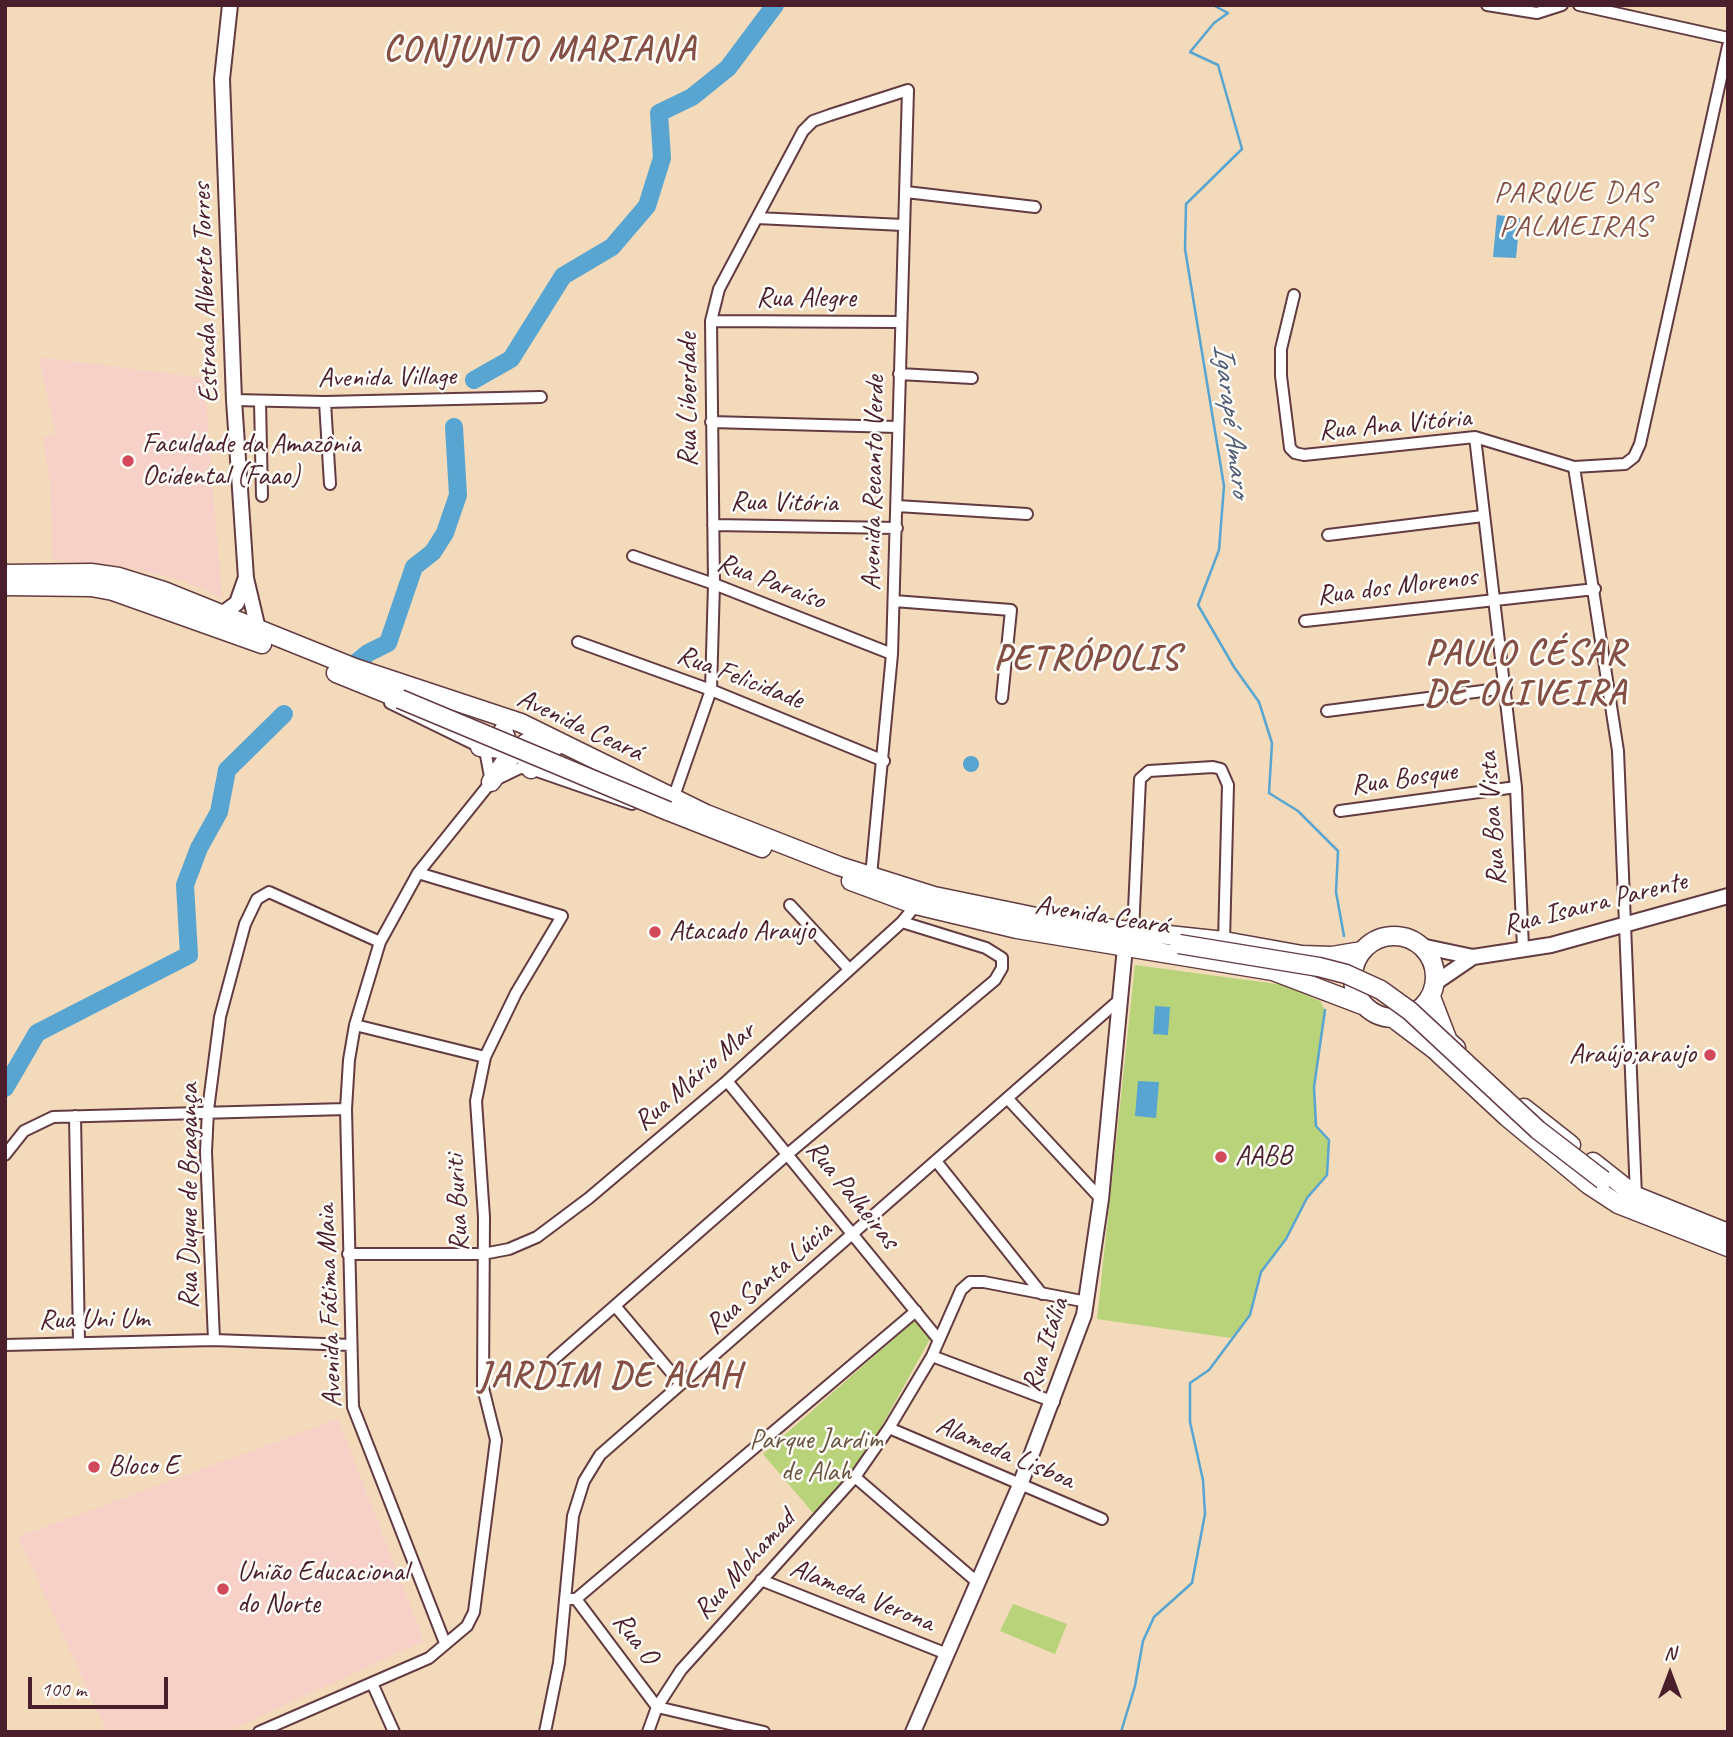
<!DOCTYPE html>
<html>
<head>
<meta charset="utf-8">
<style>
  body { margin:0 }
  #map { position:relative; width:1733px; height:1737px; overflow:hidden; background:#f2dabb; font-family:Caveat,sans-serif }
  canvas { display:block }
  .frame { position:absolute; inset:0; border:7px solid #4a1f2b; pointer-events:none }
  .north { position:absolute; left:1635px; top:1639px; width:70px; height:70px; -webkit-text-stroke:5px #fdfcf7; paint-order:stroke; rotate:0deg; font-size:19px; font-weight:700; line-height:28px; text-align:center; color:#4a1f2b }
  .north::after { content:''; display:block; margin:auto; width:24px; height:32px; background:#4a1f2b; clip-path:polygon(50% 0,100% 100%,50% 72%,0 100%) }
  .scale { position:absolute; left:28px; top:1677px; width:140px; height:32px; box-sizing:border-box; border:4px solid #4a1f2b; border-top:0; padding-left:9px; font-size:21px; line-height:24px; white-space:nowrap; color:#4a1f2b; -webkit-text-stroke:5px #fdfcf7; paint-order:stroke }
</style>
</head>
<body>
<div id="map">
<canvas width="1733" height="1737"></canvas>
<div class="frame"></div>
<div class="north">N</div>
<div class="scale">100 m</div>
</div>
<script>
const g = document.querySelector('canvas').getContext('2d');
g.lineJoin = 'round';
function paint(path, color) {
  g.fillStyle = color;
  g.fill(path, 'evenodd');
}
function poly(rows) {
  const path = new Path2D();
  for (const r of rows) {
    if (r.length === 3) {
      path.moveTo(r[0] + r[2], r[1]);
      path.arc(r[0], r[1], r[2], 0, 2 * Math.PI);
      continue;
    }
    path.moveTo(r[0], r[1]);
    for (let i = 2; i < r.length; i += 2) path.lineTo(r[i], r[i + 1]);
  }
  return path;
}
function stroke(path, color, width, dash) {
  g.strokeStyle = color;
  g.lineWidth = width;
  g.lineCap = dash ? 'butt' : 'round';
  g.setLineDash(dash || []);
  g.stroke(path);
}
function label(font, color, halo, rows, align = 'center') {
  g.font = font + ' Caveat,sans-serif';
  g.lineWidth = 5;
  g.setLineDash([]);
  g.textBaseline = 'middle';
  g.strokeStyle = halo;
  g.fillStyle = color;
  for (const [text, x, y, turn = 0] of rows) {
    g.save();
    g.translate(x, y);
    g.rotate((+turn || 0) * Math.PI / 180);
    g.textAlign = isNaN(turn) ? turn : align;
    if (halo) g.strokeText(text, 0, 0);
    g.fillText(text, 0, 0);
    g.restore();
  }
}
paint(poly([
  [38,357,204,378,222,598,184,581,121,566,53,560,50,483,43,438,56,433],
  [338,1419,424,1641,226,1732,107,1732,18,1537]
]), '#f7d1c8');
paint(poly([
  [1135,965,1284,985,1320,1001,1325,1010,1314,1087,1316,1126,1329,1140,1327,1175,1307,1198,1286,1239,1261,1272,1250,1315,1231,1338,1097,1319],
  [915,1320,930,1339,879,1431,850,1475,814,1514,763,1454],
  [1013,1604,1067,1624,1055,1654,1000,1631]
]), '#b8d379');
paint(poly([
  [1497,215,1520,218,1516,258,1493,257],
  [971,764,8],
  [1155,1006,1170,1007,1168,1035,1153,1034],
  [1138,1081,1159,1082,1156,1118,1135,1116]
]), '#57a5d0');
stroke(poly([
  [1213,5,1228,13,1214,23,1190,52,1218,65,1242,149,1186,204,1185,249,1224,486,1219,550,1198,605,1234,667,1259,702,1272,743,1269,793,1298,811,1338,851,1336,892,1344,936],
  [1121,1732,1135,1686,1143,1641,1154,1617,1192,1583,1205,1514,1203,1480,1190,1422,1190,1383,1209,1370,1250,1315,1261,1272,1286,1239,1307,1198,1327,1175,1329,1140,1316,1126,1314,1087,1325,1010]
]), '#57a5d0', 2.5);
stroke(poly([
  [474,380,511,359,563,276,612,247,647,206,662,158,659,113,692,97,728,68,775,5],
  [351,667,368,653,388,643,414,567,433,552,445,533,458,495,454,427],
  [5,1088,37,1033,189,955,185,885,199,848,219,812,227,770,284,714]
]), '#57a5d0', 18);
const minor = poly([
  [1487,5,1537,13,1562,5],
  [1579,5,1728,38],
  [906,192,1035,207],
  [757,218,903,225],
  [1294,295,1281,349,1281,376,1290,448,1295,453,1304,455,1475,437,1574,467],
  [711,321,900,322],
  [899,374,972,378],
  [234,400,325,402,541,397],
  [260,401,262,496],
  [325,402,330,484],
  [711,422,897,427],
  [1475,437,1516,787,1523,948],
  [897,506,1027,514],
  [713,525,897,528],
  [1328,535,1483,516],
  [633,556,714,584,892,654],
  [894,601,1011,610,1002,698],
  [1305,621,1595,589],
  [578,642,711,690,884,761],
  [390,703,480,747,486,755,491,782],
  [1327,711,1506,688],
  [673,799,711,690,714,584,711,321,719,289,803,131,813,121,830,115,908,90,892,654,871,876],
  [1340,811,1516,787],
  [790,905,849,969],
  [1133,932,1140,779,1149,771,1213,767,1221,769,1228,785,1224,941],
  [355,1025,485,1057],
  [727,1081,939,1340],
  [1008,1099,1101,1199],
  [75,1116,79,1342],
  [5,1155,24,1131,53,1117,346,1109],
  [936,1161,1042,1294],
  [1636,1196,1618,751,1574,467,1625,464,1634,457,1640,444,1728,46],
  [348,1254,483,1254,509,1249,537,1237,589,1198,727,1081,902,922,916,905],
  [616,1307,681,1384],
  [214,1340,206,1152,208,1110,220,1017,245,924,257,899,269,892,380,942],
  [5,1345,214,1340,351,1345],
  [932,1356,1054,1402],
  [553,1360,789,1153,995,980,1002,968,1002,958,986,948,902,922],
  [889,1428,1102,1519],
  [855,1477,977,1582],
  [761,1580,947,1654],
  [567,1599,576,1599,916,1311],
  [576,1599,657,1707,764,1732],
  [445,1643,353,1407,346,1109,349,1060,355,1025,380,942,418,873,491,782,520,768,531,769,632,804],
  [372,1683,394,1732],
  [259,1732,429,1658,467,1626,474,1612,496,1440,483,1388,484,1217,476,1101,485,1057,516,993,562,916,418,873],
  [545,1732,559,1663,573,1516,584,1481,600,1455,1118,1001],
  [648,1732,657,1707,681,1670,855,1477,889,1428,932,1356,961,1290,970,1282,984,1282,1087,1302]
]);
const tertiary = poly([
  [230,5,222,79,234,400,246,578,258,629],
  [222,614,237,603,245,580],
  [1421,946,1473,957,1551,945,1728,896],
  [1435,983,1473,957],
  [913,1732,1020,1485,1084,1315,1101,1199,1125,947]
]);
const primary = poly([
  [5,574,91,573,119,577,164,591,355,668,521,723,706,814,839,866,934,896,1075,925,1224,941,1302,955,1332,956,1362,951],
  [5,586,91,587,113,591,262,644],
  [336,673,400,699],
  [480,747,502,749,506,738,503,731],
  [531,769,526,758,534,743],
  [491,782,505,762,526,743,544,742,556,746],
  [668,811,762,848],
  [851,881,916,905,1017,929,1273,971,1365,1006],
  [1394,977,41],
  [1431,997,1448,1041,1456,1048],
  [1393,1018,1434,1049,1507,1117,1589,1185,1618,1204,1728,1247],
  [1524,1108,1571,1145],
  [1593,1162,1636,1196,1728,1233]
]);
stroke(minor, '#633b41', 14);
stroke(tertiary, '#633b41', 18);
stroke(primary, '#633b41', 21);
stroke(minor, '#fff', 10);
stroke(tertiary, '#fff', 14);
stroke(primary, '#fff', 18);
const primaryBridge = poly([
  [400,699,668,811],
  [1179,944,1319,967,1346,974,1381,990,1410,1011,1538,1130,1603,1180]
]);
stroke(primaryBridge, '#633b41', 21, []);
stroke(primaryBridge, '#fff', 18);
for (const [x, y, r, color] of [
  [128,461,7,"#d1495b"],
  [655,932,7,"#d1495b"],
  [1710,1055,7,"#d1495b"],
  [1221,1157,7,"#d1495b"],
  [94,1467,7,"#d1495b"],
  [223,1589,7,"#d1495b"]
]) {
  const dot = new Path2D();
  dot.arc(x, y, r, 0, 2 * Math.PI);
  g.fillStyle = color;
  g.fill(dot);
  stroke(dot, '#fdfcf7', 2.5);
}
label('28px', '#4a1f2b', '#fdfcf7', [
  ["Estrada Alberto Torres",206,293,-92],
  ["Rua Alegre",806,299],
  ["Avenida Village",387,378,-1],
  ["Rua Liberdade",689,400,-90],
  ["Rua Ana Vitória",1395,425,-5],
  ["Avenida Recanto Verde",874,483,-89],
  ["Rua Vitória",784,503,1],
  ["Rua Paraíso",771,582,21],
  ["Rua dos Morenos",1397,587,-7],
  ["Rua Felicidade",740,678,21],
  ["Avenida Ceará",580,726,25],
  ["Rua Bosque",1404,779,-8],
  ["Rua Boa Vista",1493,819,-94],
  ["Rua Isaura Parente",1595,904,-14],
  ["Avenida Ceará",1102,916,9],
  ["Rua Mário Mar",695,1077,-41],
  ["Rua Palheiras",852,1195,51],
  ["Rua Duque de Bragança",190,1196,-90],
  ["Rua Buriti",458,1203,-93],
  ["Rua Santa Lúcia",769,1278,-41],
  ["Avenida Fátima Maia",330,1306,-92],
  ["Rua Uni Um",94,1320,-1],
  ["Rua Itália",1046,1345,-72],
  ["Alameda Lisboa",1005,1453,23],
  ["Rua Mohamad",745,1565,-48],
  ["Alameda Verona",862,1596,22],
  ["Rua O",635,1639,53]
]);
label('28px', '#4a1f2b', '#fdfcf7', [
  ["Faculdade da Amazônia",142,445],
  ["Ocidental (Faao)",142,477],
  ["Atacado Araujo",669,932],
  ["Araújo;araujo",1696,1055,"right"],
  ["AABB",1235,1157],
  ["Bloco E",108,1467],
  ["União Educacional",237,1573],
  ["do Norte",237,1605]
], 'left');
label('28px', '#6b5542', '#fdfcf7', [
  ["Parque Jardim",816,1441],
  ["de Alah",816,1473]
]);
g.letterSpacing = '2px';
label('30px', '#845046', '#fdfcf7', [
  ["PARQUE DAS",1575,193],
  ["PALMEIRAS",1575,227]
]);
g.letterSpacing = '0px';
label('italic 30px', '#505b75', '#fdfcf7', [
  ["Igarapé Amaro",1231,420,83]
]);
g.letterSpacing = '2px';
label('bold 35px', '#845046', '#fdfcf7', [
  ["CONJUNTO MARIANA",540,51],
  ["PAULO CÉSAR",1526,655],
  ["DE OLIVEIRA",1526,695],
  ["PETRÓPOLIS",1087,660],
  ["JARDIM DE ALAH",610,1377]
]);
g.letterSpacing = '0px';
</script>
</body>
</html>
